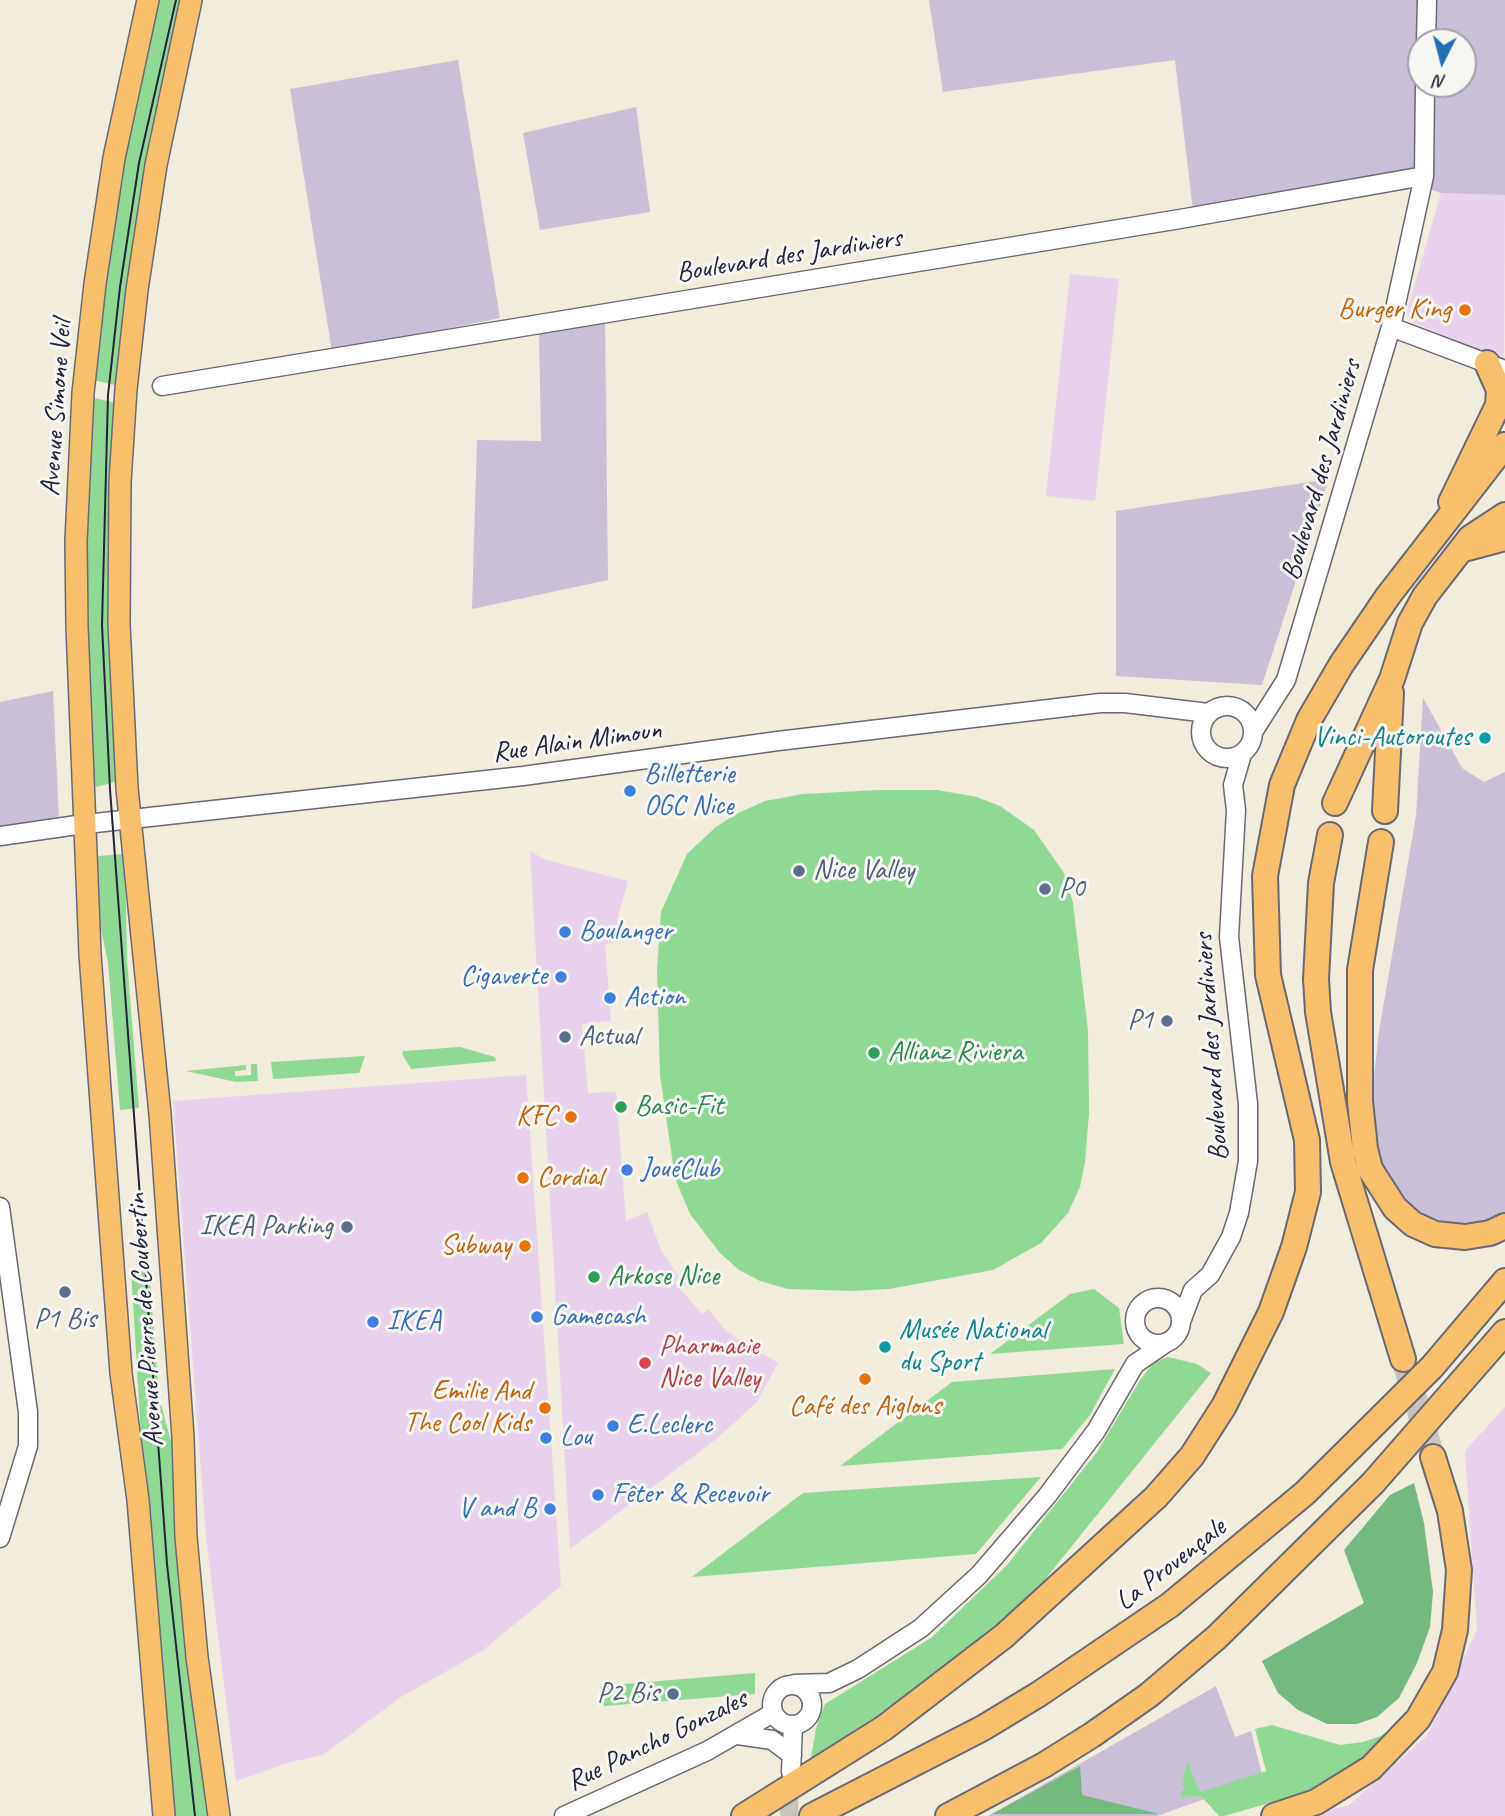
<!DOCTYPE html>
<html>
<head>
<meta charset="utf-8">
<style>
  body { margin:0 }
  #map { position:relative; width:1505px; height:1816px; overflow:hidden; background:#f1ecdb; font-family:Caveat,sans-serif }
  canvas { display:block }
  .north { position:absolute; left:1407px; top:28px; width:70px; height:70px; box-sizing:border-box; background:#f6f6f2; border:2px solid #a1a1a9; border-radius:50%; rotate:186deg; font-size:19px; font-weight:700; line-height:28px; text-align:center; color:#22223b }
  .north::after { content:''; display:block; margin:auto; width:24px; height:32px; background:#1f6fb2; clip-path:polygon(50% 0,100% 100%,50% 72%,0 100%) }
</style>
</head>
<body>
<div id="map">
<canvas width="1505" height="1816"></canvas>
<div class="north">N</div>
</div>
<script>
const g = document.querySelector('canvas').getContext('2d');
g.lineJoin = 'round';
function paint(path, color) {
  g.fillStyle = color;
  g.fill(path, 'evenodd');
}
function poly(rows) {
  const path = new Path2D();
  for (const r of rows) {
    if (r.length === 3) {
      path.moveTo(r[0] + r[2], r[1]);
      path.arc(r[0], r[1], r[2], 0, 2 * Math.PI);
      continue;
    }
    path.moveTo(r[0], r[1]);
    for (let i = 2; i < r.length; i += 2) path.lineTo(r[i], r[i + 1]);
  }
  return path;
}
function stroke(path, color, width, dash) {
  g.strokeStyle = color;
  g.lineWidth = width;
  g.lineCap = dash ? 'butt' : 'round';
  g.setLineDash(dash || []);
  g.stroke(path);
}
function label(font, color, halo, rows, align = 'center') {
  g.font = font + ' Caveat,sans-serif';
  g.lineWidth = 6;
  g.setLineDash([]);
  g.textBaseline = 'middle';
  g.strokeStyle = halo;
  g.fillStyle = color;
  for (const [text, x, y, turn = 0] of rows) {
    g.save();
    g.translate(x, y);
    g.rotate((+turn || 0) * Math.PI / 180);
    g.textAlign = isNaN(turn) ? turn : align;
    if (halo) g.strokeText(text, 0, 0);
    g.fillText(text, 0, 0);
    g.restore();
  }
}
paint(poly([
  [1441,193,1505,195,1504,361,1409,321,1407,311],
  [1070,274,1119,279,1095,501,1046,496],
  [530,851,546,860,628,881,617,921,617,941,605,945,611,1021,582,1024,588,1093,616,1092,626,1221,647,1212,661,1250,679,1277,675,1283,702,1314,708,1309,726,1331,778,1363,757,1402,715,1440,570,1549],
  [526,1075,561,1586,482,1651,401,1697,323,1755,291,1762,236,1781,206,1537,173,1101],
  [1505,1407,1505,1816,1307,1816,1349,1805,1427,1736,1477,1630,1465,1451]
]), '#e9d2ee');
paint(poly([
  [929,0,1505,0,1505,195,1441,193,1396,178,1193,210,1175,60,943,92],
  [1421,42,1463,42,1463,84,1421,84],
  [458,60,500,318,332,352,290,89],
  [636,107,650,212,540,230,523,133],
  [605,322,608,580,472,609,477,440,541,441,539,331],
  [1329,479,1262,685,1116,676,1116,511],
  [53,691,59,820,0,829,0,702],
  [1423,698,1462,768,1484,782,1505,772,1505,1212,1480,1222,1451,1223,1430,1218,1410,1206,1395,1193,1375,1147,1371,1104,1379,1031,1416,816],
  [1216,1686,1235,1737,1251,1731,1263,1778,1157,1816,988,1816]
]), '#c9bfd7');
paint(poly([
  [156,0,184,0,119,383,115,385,93,380,110,230],
  [94,398,117,403,118,781,97,787,92,783,84,625,90,401],
  [879,790,937,790,977,797,1000,806,1034,830,1064,873,1073,903,1088,1031,1089,1113,1085,1162,1080,1187,1068,1213,1041,1243,993,1270,889,1289,853,1291,788,1289,760,1281,739,1270,720,1253,690,1214,675,1178,660,1075,657,969,661,912,687,854,716,827,736,814,765,801,803,794],
  [125,854,127,959,139,1108,120,1110,108,963,94,895,98,856],
  [460,1047,495,1057,496,1061,411,1069,402,1054,403,1051],
  [365,1056,359,1073,273,1079,271,1062],
  [251,1064,257,1064,258,1081,236,1082,186,1071,246,1065,246,1070,235,1071,235,1076,251,1075],
  [149,1269,159,1397,175,1456,175,1531,185,1655,209,1816,172,1816,143,1469,131,1270],
  [1094,1289,1119,1308,1124,1344,990,1354,1070,1294],
  [1168,1357,1197,1364,1211,1373,1039,1587,966,1654,882,1719,810,1763,816,1728,825,1704,931,1638,1007,1565,1097,1452,1140,1380,1154,1362],
  [1115,1369,1090,1415,1062,1449,840,1466,952,1382],
  [1041,1477,976,1554,692,1577,803,1493],
  [755,1673,755,1694,604,1706,600,1686],
  [1399,1723,1372,1755,1318,1789,1224,1816,1219,1816,1201,1796,1180,1797,1185,1786,1182,1785,1187,1761,1200,1792,1266,1771,1255,1729,1272,1725,1340,1745,1363,1742,1381,1736]
]), '#90d994');
paint(poly([
  [1414,1483,1424,1523,1433,1592,1430,1627,1417,1663,1399,1698,1377,1717,1357,1724,1327,1724,1298,1710,1278,1693,1262,1661,1364,1603,1344,1550,1390,1495],
  [1080,1766,1082,1795,1159,1814,992,1814]
]), '#74b97e');
stroke(poly([
  [789,1816,790,1779]
]), '#c8c4bb', 18, [18, 9]);
stroke(poly([
  [1403,1359,1433,1457]
]), '#c8c4bb', 24, [24, 12]);
const minor = poly([
  [1426,42,1427,0],
  [1391,327,1505,370],
  [162,386,1180,219,1424,176],
  [1227,732,26],
  [1253,732,1286,680,1391,327,1424,176,1425,84],
  [0,836,77,825,523,776,778,741,1100,703,1125,703,1208,713],
  [0,1207,28,1412,28,1446,0,1538],
  [1158,1321,23],
  [1182,1319,1193,1290,1210,1275,1231,1237,1239,1213,1248,1161,1248,1104,1229,937,1236,810,1233,785,1242,754],
  [794,1684,829,1683,858,1669,921,1628,979,1575,1047,1496,1096,1431,1135,1364,1164,1344],
  [792,1705,20],
  [738,1735,772,1740,792,1755],
  [791,1772,793,1725],
  [564,1816,707,1751,773,1713]
]);
const major = poly([
  [148,0,114,158,95,284,83,393,76,541,77,626,90,954,121,1373,138,1500,164,1816],
  [191,0,156,165,137,290,126,389,120,482,119,624,127,788,160,1114,183,1437,186,1537,197,1657,219,1816]
]);
const highway = poly([
  [1451,502,1498,405,1499,390,1487,363],
  [1464,549,1505,538],
  [1335,803,1392,679,1410,623,1425,596,1470,538,1505,515],
  [1385,811,1391,693],
  [1330,835,1321,883,1316,979,1318,1012,1343,1162,1403,1359],
  [1381,842,1360,970,1360,1101,1365,1149,1370,1169,1395,1208,1413,1224,1435,1234,1465,1237,1490,1233,1505,1226],
  [744,1816,884,1728,1004,1636,1156,1497,1192,1456,1224,1406,1271,1312,1294,1247,1308,1192,1307,1140,1268,975,1265,876,1282,785,1309,720,1341,665,1388,596,1505,445],
  [812,1816,983,1728,1039,1694,1170,1605,1305,1493,1432,1367,1505,1281],
  [948,1816,1044,1765,1092,1735,1149,1695,1217,1637,1373,1483,1505,1332],
  [1274,1816,1316,1802,1371,1768,1418,1719,1445,1672,1455,1630,1459,1570,1450,1511,1433,1457]
]);
stroke(minor, '#6a6973', 21);
stroke(major, '#6a6973', 24);
stroke(highway, '#6a6973', 28);
stroke(minor, '#fff', 18);
stroke(major, '#f8bf6c', 21);
stroke(highway, '#f8bf6c', 24);
stroke(poly([
  [176,0,139,163,120,287,108,395,102,625,110,789,167,1564,195,1816]
]), '#22223b', 2);
for (const [x, y, r, color] of [
  [1465,310,7,"#e8710a"],
  [1485,738,7,"#0f9aa8"],
  [630,791,7,"#3f7fe0"],
  [799,871,7,"#5c6f8a"],
  [1045,889,7,"#5c6f8a"],
  [565,932,7,"#3f7fe0"],
  [561,977,7,"#3f7fe0"],
  [610,998,7,"#3f7fe0"],
  [1167,1021,7,"#5c6f8a"],
  [565,1037,7,"#5c6f8a"],
  [874,1053,7,"#2e9e5b"],
  [621,1107,7,"#2e9e5b"],
  [571,1117,7,"#e8710a"],
  [627,1170,7,"#3f7fe0"],
  [523,1178,7,"#e8710a"],
  [347,1227,7,"#5c6f8a"],
  [525,1246,7,"#e8710a"],
  [594,1277,7,"#2e9e5b"],
  [65,1292,7,"#5c6f8a"],
  [537,1317,7,"#3f7fe0"],
  [373,1322,7,"#3f7fe0"],
  [885,1347,7,"#0f9aa8"],
  [645,1363,7,"#e0444e"],
  [865,1379,7,"#e8710a"],
  [545,1408,7,"#e8710a"],
  [613,1426,7,"#3f7fe0"],
  [546,1438,7,"#3f7fe0"],
  [598,1495,7,"#3f7fe0"],
  [550,1509,7,"#3f7fe0"],
  [673,1694,7,"#5c6f8a"]
]) {
  const dot = new Path2D();
  dot.arc(x, y, r, 0, 2 * Math.PI);
  g.fillStyle = color;
  g.fill(dot);
  stroke(dot, '#f6f6f2', 2.5);
}
label('28px', '#22223b', '#f6f6f2', [
  ["Boulevard des Jardiniers",789,256,-9],
  ["Avenue Simone Veil",57,408,-86],
  ["Boulevard des Jardiniers",1322,470,-74],
  ["Rue Alain Mimoun",577,742,-8],
  ["Boulevard des Jardiniers",1212,1047,-94],
  ["Avenue Pierre de Coubertin",146,1320,-94],
  ["La Provençale",1171,1565,-38],
  ["Rue Pancho Gonzales",657,1741,-26]
]);
label('28px', '#c56008', '#f6f6f2', [
  ["Burger King",1451,310],
  ["KFC",557,1117],
  ["Cordial",537,1178,"left"],
  ["Subway",511,1246],
  ["Emilie And",531,1392],
  ["The Cool Kids",531,1424],
  ["Café des Aiglons",865,1407,"center"]
], 'right');
label('28px', '#0d838f', '#f6f6f2', [
  ["Vinci-Autoroutes",1471,738],
  ["Musée National",899,1331,"left"],
  ["du Sport",899,1363,"left"]
], 'right');
label('28px', '#366cbe', '#f6f6f2', [
  ["Billetterie",644,775],
  ["OGC Nice",644,807],
  ["Boulanger",579,932],
  ["Cigaverte",547,977,"right"],
  ["Action",624,998],
  ["JouéClub",641,1170],
  ["Gamecash",551,1317],
  ["IKEA",387,1322],
  ["E.Leclerc",627,1426],
  ["Lou",560,1438],
  ["Fêter & Recevoir",612,1495],
  ["V and B",536,1509,"right"]
], 'left');
label('28px', '#4e5e75', '#f6f6f2', [
  ["Nice Valley",813,871],
  ["P0",1059,889],
  ["P1",1153,1021,"right"],
  ["Actual",579,1037],
  ["IKEA Parking",333,1227,"right"],
  ["P1 Bis",65,1320,"center"],
  ["P2 Bis",659,1694,"right"]
], 'left');
label('28px', '#27864d', '#f6f6f2', [
  ["Allianz Riviera",888,1053],
  ["Basic-Fit",635,1107],
  ["Arkose Nice",608,1277]
], 'left');
label('28px', '#be3a42', '#f6f6f2', [
  ["Pharmacie",659,1347],
  ["Nice Valley",659,1379]
], 'left');
</script>
</body>
</html>
